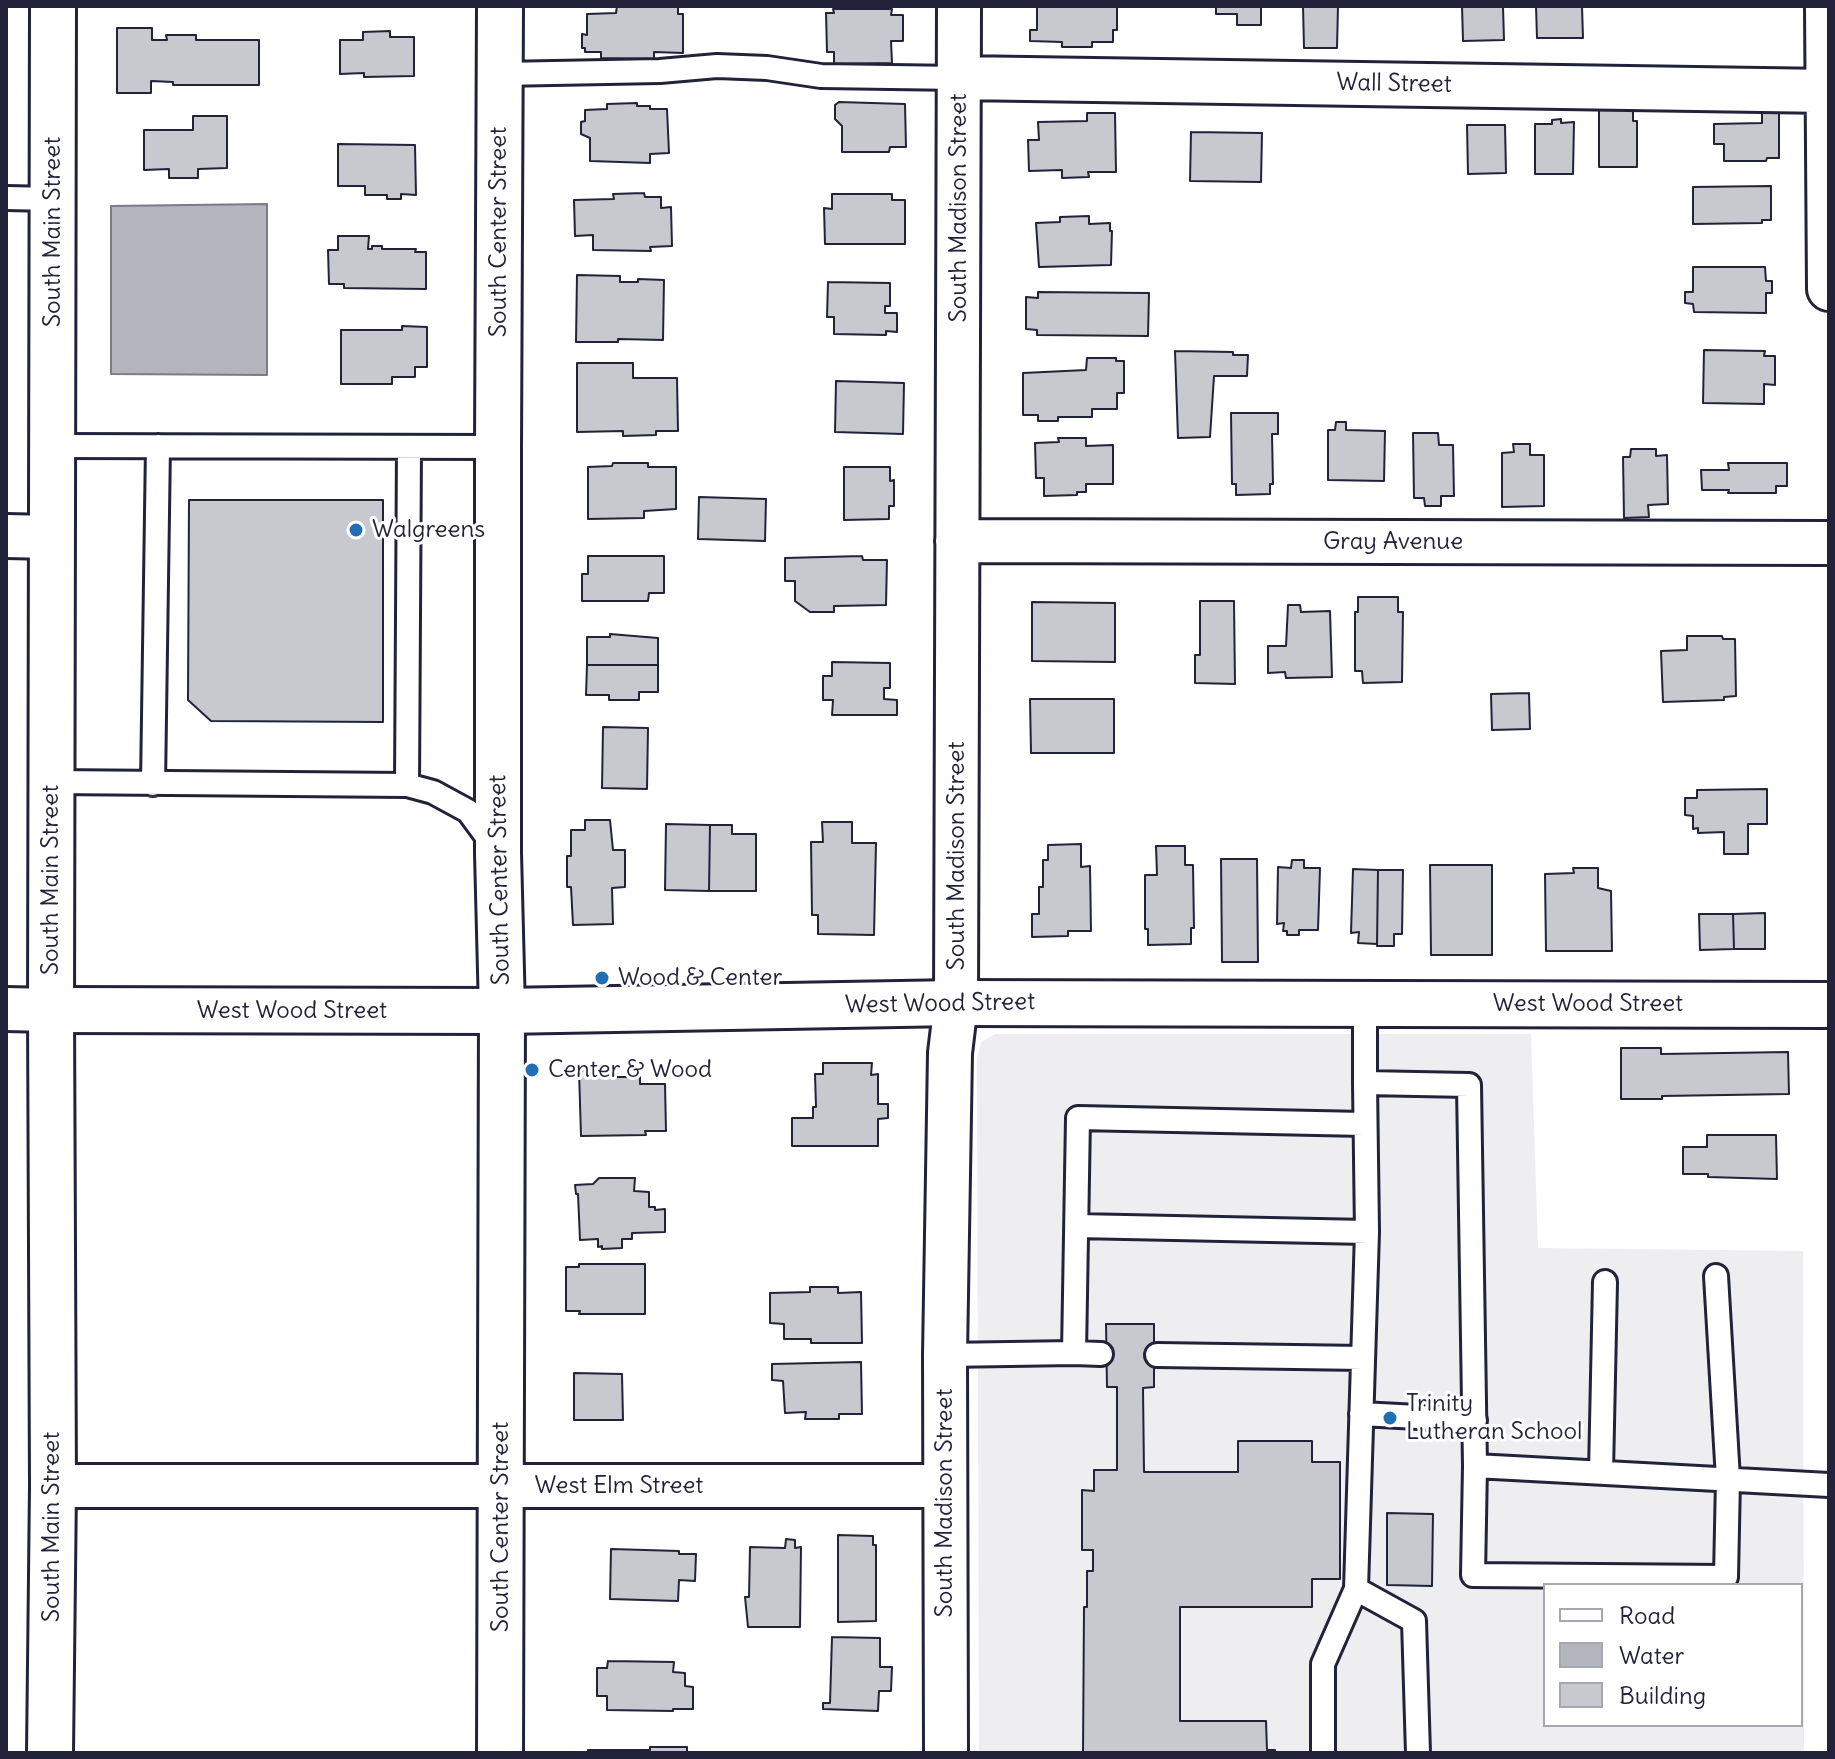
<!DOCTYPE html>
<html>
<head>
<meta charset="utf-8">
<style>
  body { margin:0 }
  #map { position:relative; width:1835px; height:1759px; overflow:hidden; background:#fff; font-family:Delius,sans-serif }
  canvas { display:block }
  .frame { position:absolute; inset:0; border:8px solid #22223b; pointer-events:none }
  .legend { position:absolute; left:1543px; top:1583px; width:260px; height:144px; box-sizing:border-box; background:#fff; border:2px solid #a7a7b1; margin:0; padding:10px 14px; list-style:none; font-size:24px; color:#22223b }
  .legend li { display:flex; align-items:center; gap:16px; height:40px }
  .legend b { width:40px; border:2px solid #a7a7b1 }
</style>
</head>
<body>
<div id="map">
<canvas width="1835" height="1759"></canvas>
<div class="frame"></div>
<ul class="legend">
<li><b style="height:10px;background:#fff"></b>Road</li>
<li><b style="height:22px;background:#b4b4bc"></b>Water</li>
<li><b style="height:22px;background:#c8c8cf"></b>Building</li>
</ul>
</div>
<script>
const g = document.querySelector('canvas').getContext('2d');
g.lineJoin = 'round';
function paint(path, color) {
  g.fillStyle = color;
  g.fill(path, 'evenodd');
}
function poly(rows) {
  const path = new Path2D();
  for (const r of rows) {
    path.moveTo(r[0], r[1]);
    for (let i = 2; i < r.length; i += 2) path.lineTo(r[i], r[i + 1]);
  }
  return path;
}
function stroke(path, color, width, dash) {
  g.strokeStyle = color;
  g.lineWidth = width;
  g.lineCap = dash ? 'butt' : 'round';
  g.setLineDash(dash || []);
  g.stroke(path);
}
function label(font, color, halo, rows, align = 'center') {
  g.font = font + ' Delius,sans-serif';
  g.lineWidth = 6;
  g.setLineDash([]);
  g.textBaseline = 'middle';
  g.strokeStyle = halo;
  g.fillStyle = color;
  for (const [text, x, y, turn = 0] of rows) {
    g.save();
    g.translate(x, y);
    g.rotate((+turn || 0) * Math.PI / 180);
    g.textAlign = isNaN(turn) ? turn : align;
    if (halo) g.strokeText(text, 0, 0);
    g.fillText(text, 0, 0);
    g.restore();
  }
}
paint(poly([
  [995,1034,1531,1034,1538,1248,1803,1251,1804,1753,979,1753,977,1059,981,1042],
  [1545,1585,1801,1585,1801,1725,1545,1725]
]), '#eeeef1');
const water = poly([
  [267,204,267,375,111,374,111,206,267,204]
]);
paint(water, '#b4b4bc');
stroke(water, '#7a7a88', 2);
const building = poly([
  [617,6,678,6,678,14,683,14,683,53,654,52,654,59,601,58,601,52,585,52,585,48,582,48,582,34,587,35,587,14,616,13,617,6],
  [1037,6,1117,6,1117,30,1113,30,1113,42,1092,42,1092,47,1062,47,1062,42,1030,41,1030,30,1037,30,1037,6],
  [1216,6,1261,6,1261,25,1237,25,1237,14,1216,14,1216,6],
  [1303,6,1338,6,1337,48,1304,48,1303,6],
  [1462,6,1503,6,1504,40,1463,41,1462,6],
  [1536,6,1582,6,1583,38,1537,38,1536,6],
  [833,9,892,9,891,15,903,15,903,41,891,41,892,63,834,64,834,52,827,52,826,13,834,13,833,9],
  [117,28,152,28,152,40,167,40,166,35,196,35,196,40,259,40,259,85,173,85,173,82,151,81,151,93,117,93,117,28],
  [390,31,390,37,414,37,414,76,364,77,364,73,340,74,340,40,363,40,363,32,390,31],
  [839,102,905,104,906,147,890,147,889,152,842,152,842,126,835,119,835,105,839,102],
  [637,103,637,106,650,106,650,109,667,109,669,153,650,154,650,163,590,161,590,138,581,134,581,122,585,121,585,110,607,109,607,104,637,103],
  [1599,110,1633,110,1633,121,1637,121,1637,167,1599,167,1599,110],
  [1087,113,1115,113,1116,172,1088,172,1089,177,1062,178,1062,170,1029,171,1028,140,1039,140,1038,122,1087,121,1087,113],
  [1762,113,1779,113,1779,158,1767,158,1766,161,1724,161,1724,144,1714,144,1714,124,1762,123,1762,113],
  [193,116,227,116,227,168,198,169,198,178,169,178,169,169,144,170,144,130,193,130,193,116],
  [1561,119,1561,123,1574,122,1573,174,1535,174,1535,124,1552,124,1552,120,1561,119],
  [1467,125,1505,125,1506,173,1468,174,1467,125],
  [1191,132,1262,133,1261,182,1190,181,1191,132],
  [338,144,415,145,416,195,401,194,401,199,387,199,387,195,365,195,365,186,338,186,338,144],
  [1771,186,1771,220,1762,220,1762,223,1693,224,1693,187,1771,186],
  [644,193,645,197,661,197,661,208,671,207,672,246,650,247,651,251,593,250,593,235,575,236,574,200,614,199,613,194,644,193],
  [832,194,892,194,892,200,905,200,905,244,825,244,824,208,832,209,832,194],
  [1089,216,1089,224,1110,223,1110,231,1112,231,1111,265,1039,267,1036,223,1060,222,1060,217,1089,216],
  [338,236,369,236,368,249,372,249,372,246,382,246,382,249,416,249,415,252,426,252,426,289,344,288,344,284,329,284,328,250,338,250,338,236],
  [1693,267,1765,267,1766,281,1772,281,1772,293,1766,293,1766,313,1694,312,1693,304,1685,303,1685,292,1693,292,1693,267],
  [577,275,620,276,620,282,638,282,638,279,664,280,663,340,618,339,618,342,576,342,577,275],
  [828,282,890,283,890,306,885,306,885,313,897,313,897,332,886,331,886,335,834,334,834,317,827,317,828,282],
  [1038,292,1149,293,1148,336,1037,335,1037,330,1026,329,1026,297,1038,298,1038,292],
  [402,326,427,327,427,367,415,367,415,377,392,377,392,384,341,384,341,330,402,330,402,326],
  [1704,350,1765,351,1764,356,1775,356,1775,385,1764,384,1764,404,1703,403,1704,350],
  [1175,351,1233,352,1233,355,1248,355,1247,376,1214,376,1210,437,1178,438,1175,351],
  [1087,358,1116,358,1116,361,1124,361,1124,393,1117,393,1117,409,1092,409,1092,417,1058,417,1058,421,1038,421,1038,415,1023,415,1023,373,1086,370,1087,358],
  [577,363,633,363,633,378,677,378,678,431,656,431,656,435,623,436,623,431,577,432,577,363],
  [836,381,904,383,903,434,835,432,836,381],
  [1231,413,1278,413,1278,434,1272,434,1273,484,1270,484,1270,494,1236,495,1236,484,1232,484,1231,413],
  [1336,422,1346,422,1346,430,1385,431,1384,481,1328,480,1328,430,1335,430,1336,422],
  [1413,433,1438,433,1439,445,1453,445,1454,496,1441,496,1441,506,1425,506,1424,498,1414,498,1413,433],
  [1058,438,1086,438,1086,446,1113,445,1113,484,1086,484,1086,492,1077,492,1077,495,1044,496,1044,478,1036,478,1035,443,1059,442,1058,438],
  [1513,444,1530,444,1530,455,1544,455,1544,506,1502,507,1502,453,1514,452,1513,444],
  [1631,449,1656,449,1656,456,1667,455,1668,504,1648,505,1649,517,1624,518,1623,457,1630,457,1631,449],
  [613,463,648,463,648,467,676,467,676,509,644,511,644,518,588,519,588,467,612,466,613,463],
  [1728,463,1787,463,1787,486,1776,486,1776,493,1728,493,1729,490,1702,490,1701,470,1729,470,1728,463],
  [844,467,890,467,890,481,894,480,894,506,889,506,889,519,844,520,844,467],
  [699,497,766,499,765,541,698,539,699,497],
  [189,500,383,500,383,722,211,721,188,700,189,500],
  [588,556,664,556,664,593,649,593,648,601,582,601,582,574,588,574,588,556],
  [862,556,863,560,887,560,886,605,834,606,834,612,810,612,795,601,795,581,785,581,785,558,862,556],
  [1358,597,1398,597,1398,612,1403,612,1402,682,1363,683,1362,671,1355,671,1355,612,1358,612,1358,597],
  [1200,601,1234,601,1235,684,1195,683,1195,655,1200,655,1200,601],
  [1032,602,1115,603,1115,662,1032,661,1032,602],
  [1288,605,1300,605,1301,612,1330,611,1332,677,1286,678,1285,672,1268,673,1268,646,1286,646,1288,605],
  [610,634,658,638,658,665,587,665,587,637,610,637,610,634],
  [1687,636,1722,636,1723,639,1735,639,1736,696,1724,697,1724,700,1663,702,1661,651,1687,650,1687,636],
  [832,662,890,663,890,688,884,688,884,699,897,700,897,715,832,715,833,700,823,700,823,676,832,676,832,662],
  [587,665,658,665,658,692,639,692,639,700,609,700,609,695,586,695,587,665],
  [1529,693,1530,729,1492,730,1491,694,1529,693],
  [1030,699,1114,699,1114,753,1031,753,1030,699],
  [603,727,648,728,647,789,602,788,603,727],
  [1767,789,1767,824,1748,824,1748,854,1724,854,1724,832,1698,833,1698,828,1693,829,1693,816,1685,815,1685,798,1697,798,1697,790,1767,789],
  [585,820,610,820,613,850,625,850,625,887,612,888,613,924,573,925,571,887,567,887,567,856,571,856,571,830,585,830,585,820],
  [822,822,852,822,852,843,876,843,874,935,818,934,818,915,812,915,811,842,823,842,822,822],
  [666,824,710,825,709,891,665,890,666,824],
  [710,825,732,825,732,834,756,834,756,891,709,891,710,825],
  [1081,844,1081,867,1090,866,1091,931,1068,931,1068,936,1032,937,1032,914,1039,914,1039,887,1043,887,1043,860,1048,860,1048,845,1081,844],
  [1156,846,1185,846,1185,865,1193,865,1194,928,1191,928,1191,944,1148,945,1148,929,1145,929,1145,875,1157,875,1156,846],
  [1221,859,1257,859,1258,962,1222,962,1221,859],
  [1292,860,1304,860,1304,868,1320,868,1318,930,1299,930,1299,935,1287,935,1287,931,1283,931,1284,923,1277,924,1278,867,1291,868,1292,860],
  [1430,865,1492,865,1492,955,1431,955,1430,865],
  [1573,868,1598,868,1598,888,1611,891,1612,951,1546,951,1545,874,1574,873,1573,868],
  [1353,869,1378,870,1377,944,1358,943,1359,932,1351,933,1353,869],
  [1378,870,1403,870,1402,934,1394,934,1394,946,1377,946,1378,870],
  [1765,913,1765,949,1734,949,1733,914,1765,913],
  [1699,914,1733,914,1734,949,1700,950,1699,914],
  [1621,1048,1661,1048,1661,1054,1788,1052,1789,1094,1662,1096,1662,1099,1621,1099,1621,1048],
  [823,1063,872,1063,871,1075,878,1074,878,1104,888,1104,888,1118,878,1119,878,1146,792,1146,792,1118,813,1118,813,1107,816,1107,815,1074,823,1074,823,1063],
  [579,1071,611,1071,611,1077,640,1077,640,1084,665,1084,666,1131,645,1131,646,1135,581,1136,579,1071],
  [1707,1135,1776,1135,1777,1179,1708,1177,1708,1174,1683,1174,1683,1147,1707,1147,1707,1135],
  [599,1178,635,1178,634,1191,649,1192,649,1207,655,1207,655,1210,665,1209,665,1232,632,1233,632,1239,622,1239,622,1248,602,1249,602,1246,598,1247,598,1239,580,1240,578,1194,576,1194,575,1185,593,1184,599,1178],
  [579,1264,645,1264,645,1314,579,1314,580,1311,566,1311,566,1267,579,1267,579,1264],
  [810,1287,838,1287,838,1293,861,1292,862,1343,811,1343,811,1339,784,1339,784,1324,770,1323,770,1293,810,1292,810,1287],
  [1106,1324,1154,1324,1154,1387,1143,1388,1144,1472,1238,1472,1238,1441,1312,1441,1312,1462,1340,1462,1340,1579,1312,1579,1312,1607,1180,1607,1180,1721,1266,1721,1267,1750,1275,1750,1275,1753,1083,1753,1084,1607,1087,1607,1087,1571,1093,1571,1093,1550,1082,1550,1082,1490,1094,1491,1094,1470,1117,1470,1117,1387,1107,1387,1106,1324],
  [861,1362,862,1414,839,1414,839,1419,805,1419,806,1412,785,1413,783,1381,772,1380,772,1364,861,1362],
  [574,1373,622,1374,623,1420,574,1420,574,1373],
  [1387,1513,1433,1514,1432,1586,1387,1585,1387,1513],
  [838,1535,873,1536,873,1545,876,1545,876,1621,838,1622,838,1535],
  [786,1539,795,1540,795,1548,801,1547,800,1627,748,1627,745,1597,749,1597,750,1547,785,1548,786,1539],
  [611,1549,679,1551,679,1554,696,1554,695,1581,679,1580,678,1601,610,1599,611,1549],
  [832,1637,880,1638,880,1667,892,1667,891,1691,879,1691,878,1711,823,1709,823,1703,830,1703,832,1637],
  [608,1661,674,1662,673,1672,685,1673,685,1686,693,1687,693,1709,673,1709,673,1711,607,1710,607,1696,597,1696,597,1668,607,1668,608,1661],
  [650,1747,687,1747,687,1753,588,1753,588,1750,650,1750,650,1747]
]);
paint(building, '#c8c8cf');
stroke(building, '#22223b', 2);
const lane = poly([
  [500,74,660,71,717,66,767,68,821,76,960,78],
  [6,198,53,199],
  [52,446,498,447],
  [51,782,407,785,433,792,468,811,493,845],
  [153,784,158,446],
  [407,785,409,447],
  [1365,1083,1365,1003],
  [1077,1226,1367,1232],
  [1074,1353,1101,1354],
  [945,1355,1074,1353,1078,1118,1364,1124],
  [1157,1355,1363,1358],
  [1361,1414,1475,1420],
  [1475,1466,1473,1575,1726,1577,1728,1479,1716,1276],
  [1601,1472,1605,1282],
  [1356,1589,1414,1621,1418,1753],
  [1323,1753,1323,1664,1356,1589,1367,1232,1365,1083,1469,1085,1475,1466,1829,1485]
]);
const street = poly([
  [1827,6,1829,289],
  [960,78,1829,91],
  [6,536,51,537],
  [957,541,1829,543],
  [6,1009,51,1010],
  [53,1486,945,1486],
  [946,1753,945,1355,950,1053,956,1003,959,6]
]);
const secondary = poly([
  [51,1010,502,1011,956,1003,1829,1005]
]);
const primary = poly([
  [50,1753,53,1486,51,1010,53,6],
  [500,1753,502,1011,498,853,498,447,500,6]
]);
stroke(lane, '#22223b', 28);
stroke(street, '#22223b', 48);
stroke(secondary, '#22223b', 50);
stroke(primary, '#22223b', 50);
stroke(lane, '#fff', 22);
stroke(street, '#fff', 42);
stroke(secondary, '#fff', 44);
stroke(primary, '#fff', 44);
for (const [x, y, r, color] of [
  [356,530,8,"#1f6fb2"],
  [602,978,8,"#1f6fb2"],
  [532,1070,8,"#1f6fb2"],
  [1390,1418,8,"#1f6fb2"]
]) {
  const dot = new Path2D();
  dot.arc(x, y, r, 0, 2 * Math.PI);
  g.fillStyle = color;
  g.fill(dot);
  stroke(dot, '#fff', 3);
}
label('24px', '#22223b', '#fff', [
  ["Wall Street",1394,84,1],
  ["South Madison Street",959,208,-90],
  ["South Main Street",53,232,-90],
  ["South Center Street",499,232,-90],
  ["Gray Avenue",1393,542],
  ["South Madison Street",957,856,-90],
  ["South Main Street",51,880,-90],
  ["South Center Street",500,880,-91],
  ["West Wood Street",940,1004,-1],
  ["West Wood Street",1588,1004],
  ["West Wood Street",292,1011],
  ["West Elm Street",619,1486],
  ["South Madison Street",945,1503,-90],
  ["South Main Street",52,1527,-90],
  ["South Center Street",501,1527,-90]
]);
label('24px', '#22223b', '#fff', [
  ["Walgreens",372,530],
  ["Wood & Center",618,978],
  ["Center & Wood",548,1070],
  ["Trinity",1406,1404],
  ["Lutheran School",1406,1432]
], 'left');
</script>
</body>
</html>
